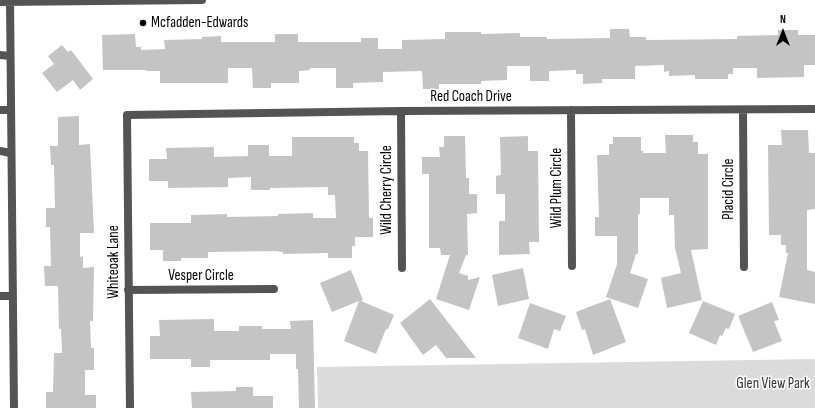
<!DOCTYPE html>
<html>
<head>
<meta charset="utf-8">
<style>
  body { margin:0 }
  #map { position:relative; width:815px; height:408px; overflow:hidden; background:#fff; font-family:"Sofia Sans Condensed",sans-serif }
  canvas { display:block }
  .north { position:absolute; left:763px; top:12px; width:40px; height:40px; -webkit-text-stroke:3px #fff; paint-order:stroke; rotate:0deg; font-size:11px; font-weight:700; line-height:16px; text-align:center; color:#000 }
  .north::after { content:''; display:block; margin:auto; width:14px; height:18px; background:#000; clip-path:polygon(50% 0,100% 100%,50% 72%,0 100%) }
</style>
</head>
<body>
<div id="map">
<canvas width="815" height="408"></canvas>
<div class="north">N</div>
</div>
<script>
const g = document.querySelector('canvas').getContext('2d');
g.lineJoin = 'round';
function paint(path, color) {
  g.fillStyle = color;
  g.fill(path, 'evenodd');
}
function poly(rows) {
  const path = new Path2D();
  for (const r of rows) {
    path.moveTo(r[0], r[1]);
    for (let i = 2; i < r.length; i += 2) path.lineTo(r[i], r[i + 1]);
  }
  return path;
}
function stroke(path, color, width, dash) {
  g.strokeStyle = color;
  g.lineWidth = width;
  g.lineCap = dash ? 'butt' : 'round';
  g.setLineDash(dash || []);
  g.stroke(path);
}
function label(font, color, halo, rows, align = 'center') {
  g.font = font + ' "Sofia Sans Condensed",sans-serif';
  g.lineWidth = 3;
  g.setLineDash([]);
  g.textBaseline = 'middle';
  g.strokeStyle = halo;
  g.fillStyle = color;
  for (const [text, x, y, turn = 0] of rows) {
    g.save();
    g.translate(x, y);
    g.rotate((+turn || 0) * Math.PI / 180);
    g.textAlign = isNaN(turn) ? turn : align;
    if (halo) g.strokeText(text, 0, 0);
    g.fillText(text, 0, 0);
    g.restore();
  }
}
paint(poly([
  [815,359,815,408,318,408,317,367]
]), '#dbdbdb');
paint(poly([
  [610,29,629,29,630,37,646,37,646,40,737,39,737,36,778,35,778,30,798,30,798,35,815,35,815,65,804,65,804,77,757,78,757,68,733,68,733,74,728,74,728,79,695,79,695,75,669,76,669,71,664,72,664,65,635,66,635,79,602,79,602,83,583,84,583,74,576,74,576,70,549,71,549,81,530,81,530,66,507,66,507,80,481,81,481,84,439,84,439,89,423,89,422,71,383,72,383,82,353,83,353,88,336,88,336,68,310,68,310,70,299,71,299,83,271,83,271,88,253,88,252,68,228,68,228,83,160,83,160,71,146,71,146,70,103,70,102,35,135,34,136,47,141,47,141,50,165,49,164,40,202,39,202,37,221,36,221,42,275,42,275,34,298,34,298,42,361,42,361,38,378,38,378,49,402,49,402,40,445,39,445,32,481,32,481,34,520,33,520,37,547,37,547,39,610,38],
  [62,45,68,52,71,50,93,79,80,90,73,80,57,92,42,73,54,64,48,56],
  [79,116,79,145,90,144,94,233,80,233,80,257,83,256,83,268,94,267,93,321,90,321,91,348,94,348,94,370,85,370,85,395,96,395,96,408,46,408,46,392,53,392,54,353,62,353,61,329,59,329,58,286,45,286,44,266,51,266,50,227,46,227,46,208,55,208,54,165,51,165,50,146,58,146,58,117],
  [781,130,808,130,809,153,815,153,815,209,807,210,807,270,815,272,815,304,779,297,788,253,786,253,786,245,781,245,781,235,769,235,768,145,782,145],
  [665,135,693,135,693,142,698,142,698,154,708,154,708,249,691,250,702,300,667,308,661,278,681,273,675,248,674,215,669,215,669,198,640,198,640,214,638,214,638,254,636,254,630,273,648,279,638,308,606,297,617,264,617,236,595,236,595,217,599,217,597,155,609,155,609,144,613,144,613,137,641,137,641,151,643,151,643,153,666,153],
  [444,136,465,136,466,178,469,178,469,194,477,194,477,213,467,214,468,255,466,255,459,273,468,276,468,280,480,277,469,310,436,299,450,255,441,255,440,248,429,248,429,174,422,174,422,157,440,157,439,147,444,147],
  [528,136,528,151,538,151,539,242,529,242,530,254,499,255,499,221,505,221,505,194,496,194,496,176,501,175,500,137],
  [292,137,354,137,354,143,359,143,359,151,368,151,369,218,373,218,373,237,355,237,355,246,352,246,352,258,328,258,328,253,283,254,283,252,279,252,279,251,208,252,208,258,181,258,181,261,163,261,163,250,150,250,150,223,191,223,191,215,227,214,227,217,278,216,278,214,313,213,313,218,336,218,335,195,328,195,328,187,270,188,270,190,251,190,251,177,228,178,228,187,168,188,168,181,149,181,149,159,167,159,166,148,214,147,214,157,248,156,248,145,269,145,269,156,292,156],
  [523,268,529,299,498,306,492,275],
  [351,270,363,300,361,301,394,315,388,329,386,329,376,354,344,341,359,301,332,312,320,283],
  [430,299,476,358,446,358,436,345,423,355,400,323],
  [610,299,626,342,593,355,585,329,582,330,576,312],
  [703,301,735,314,729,329,726,328,722,336,720,335,716,345,689,333],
  [772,302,779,320,774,321,782,341,753,352,738,316],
  [530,303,566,316,560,331,554,329,548,349,518,338],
  [214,319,214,331,239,331,239,326,262,326,262,329,291,329,290,321,313,320,315,408,299,408,298,369,296,369,296,354,270,354,270,360,210,360,210,367,191,367,191,359,150,359,150,336,160,336,159,320],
  [236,387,253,387,253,396,273,396,273,408,192,408,191,392,236,391]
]), '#c4c4c4');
stroke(poly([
  [0,55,10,56],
  [0,110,11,110],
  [0,151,11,153]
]), '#545454', 8);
stroke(poly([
  [571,110,572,266],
  [743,110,744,267],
  [401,111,402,268],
  [128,290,274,289],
  [0,296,12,296],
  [130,408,127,115,401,111,815,109]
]), '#545454', 8);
stroke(poly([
  [10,0,14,408],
  [0,2,202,0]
]), '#545454', 8);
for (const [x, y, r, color] of [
  [143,23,4,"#000"]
]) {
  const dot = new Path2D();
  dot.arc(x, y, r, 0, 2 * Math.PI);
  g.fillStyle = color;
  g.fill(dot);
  stroke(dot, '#fff', 1.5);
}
label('15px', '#000', '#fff', [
  ["Mcfadden-Edwards",151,23]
], 'left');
label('15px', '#000', '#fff', [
  ["Red Coach Drive",471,97],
  ["Wild Plum Circle",557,188,-90],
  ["Placid Circle",729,189,-90],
  ["Wild Cherry Circle",387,190,-90],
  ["Whiteoak Lane",114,262,-90],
  ["Vesper Circle",201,276]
]);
label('15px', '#323232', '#fff', [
  ["Glen View Park",773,384]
]);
</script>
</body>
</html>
